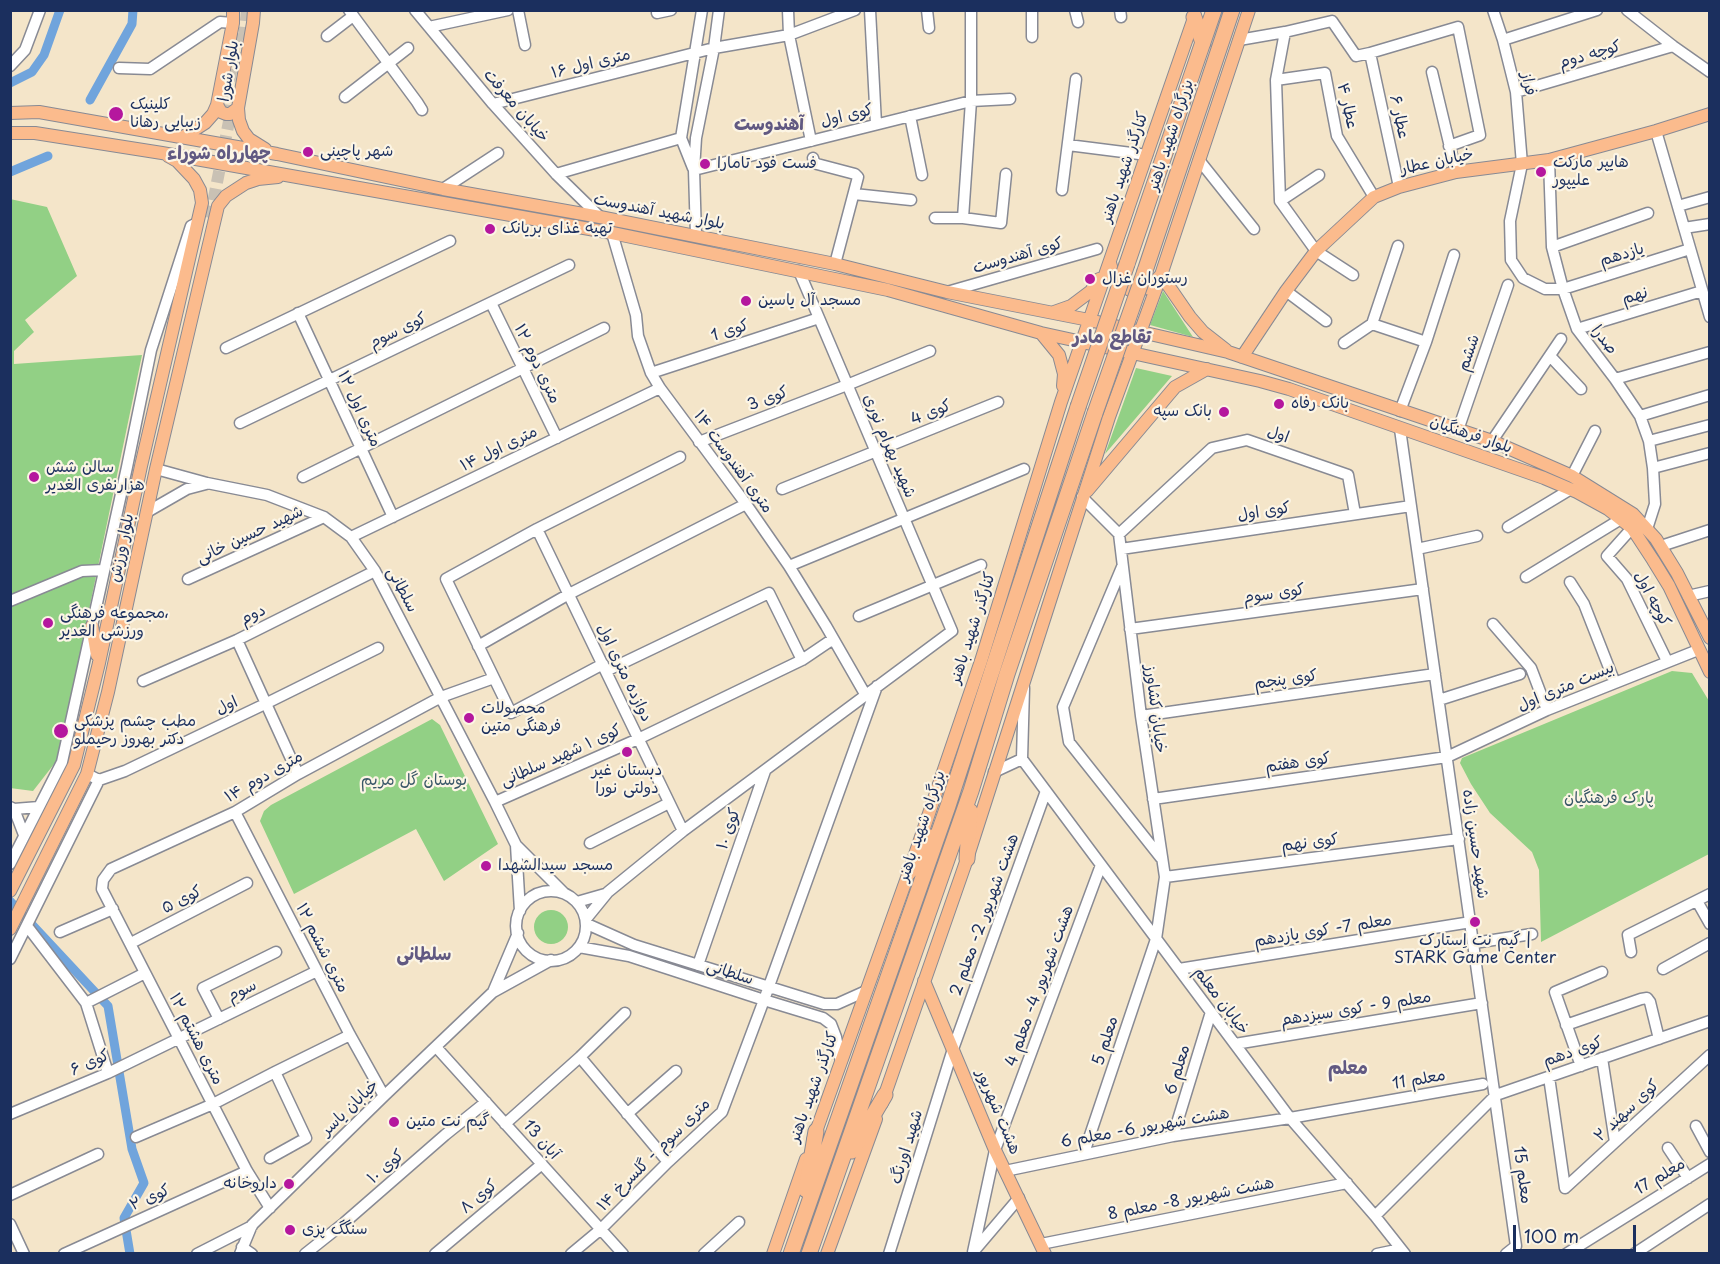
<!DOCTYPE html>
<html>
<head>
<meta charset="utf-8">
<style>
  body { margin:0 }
  #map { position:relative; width:1720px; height:1264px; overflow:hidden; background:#f4e5c9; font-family:"Playpen Sans",sans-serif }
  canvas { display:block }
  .frame { position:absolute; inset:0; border:12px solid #1b2f5e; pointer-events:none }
  .scale { position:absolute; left:1513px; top:1225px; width:123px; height:27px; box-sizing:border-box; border:3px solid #1b2f5e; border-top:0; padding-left:8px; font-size:18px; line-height:21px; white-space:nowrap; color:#1b2f5e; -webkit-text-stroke:4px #fcf5e5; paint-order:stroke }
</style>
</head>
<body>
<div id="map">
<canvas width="1720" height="1264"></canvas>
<div class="frame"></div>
<div class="scale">100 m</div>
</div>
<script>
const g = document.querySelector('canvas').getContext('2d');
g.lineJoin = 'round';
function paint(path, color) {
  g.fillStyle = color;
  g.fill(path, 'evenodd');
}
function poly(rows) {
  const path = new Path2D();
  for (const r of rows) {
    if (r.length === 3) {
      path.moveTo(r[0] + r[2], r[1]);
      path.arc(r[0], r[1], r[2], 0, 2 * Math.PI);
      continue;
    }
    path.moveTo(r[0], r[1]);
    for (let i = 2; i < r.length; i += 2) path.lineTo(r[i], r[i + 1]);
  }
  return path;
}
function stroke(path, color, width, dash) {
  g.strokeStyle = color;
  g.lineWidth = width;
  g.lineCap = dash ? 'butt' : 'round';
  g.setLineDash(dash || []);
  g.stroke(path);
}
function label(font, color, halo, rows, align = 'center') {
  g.font = font + ' "Playpen Sans","Playpen Sans Arabic",sans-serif';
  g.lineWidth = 4.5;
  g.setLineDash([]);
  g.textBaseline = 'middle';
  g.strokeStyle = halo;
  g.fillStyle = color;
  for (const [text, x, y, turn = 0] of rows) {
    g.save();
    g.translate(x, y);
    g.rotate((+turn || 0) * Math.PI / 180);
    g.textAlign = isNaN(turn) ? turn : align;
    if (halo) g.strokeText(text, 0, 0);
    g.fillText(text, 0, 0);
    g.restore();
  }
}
paint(poly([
  [10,199,47,207,77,276,25,320,34,332,14,351,14,364,142,355,58,759,33,791,10,788],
  [1163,291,1193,337,1150,325],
  [1136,368,1172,376,1105,454],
  [1672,671,1692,673,1709,701,1709,854,1541,942,1539,870,1532,852,1490,813,1471,784,1460,763,1462,758],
  [432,719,440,725,498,844,444,881,416,829,294,894,260,821,264,811,271,805],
  [551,927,17]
]), '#92d085');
stroke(poly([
  [10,83,32,72,44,55,60,10],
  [90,100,132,24,133,10],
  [10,172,48,156],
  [10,901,108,1006,132,1149,144,1183,124,1218,130,1254]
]), '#70a4dc', 9);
stroke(poly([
  [244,39,247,10],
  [223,116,239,27],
  [210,218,232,106]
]), '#c9c1b4', 12, [12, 6]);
const minor = poly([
  [349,10,417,102,422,110],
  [415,10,493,104,556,174,600,217],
  [518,10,525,45],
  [788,10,789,35,811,141],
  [870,10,876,124],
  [927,10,929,28],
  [1032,10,1032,37],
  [1075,10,1078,22],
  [1120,10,1121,17],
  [1493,10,1503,40,1516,92,1522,164,1510,221,1511,260,1523,278,1545,289,1563,289,1690,249],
  [1627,10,1673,46,1710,72],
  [657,13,671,10],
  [429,27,508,10],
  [1285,32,1276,80,1325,73,1337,136,1374,197],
  [327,36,353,16],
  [1239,40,1285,32,1332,21,1356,56,1370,53,1458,27,1480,135,1449,146],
  [1503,40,1597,10],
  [1370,53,1399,187],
  [10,66,25,50,40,10],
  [119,68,150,69,220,22,233,23],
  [1432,72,1456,172],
  [1276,80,1280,201],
  [1516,92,1673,46],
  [345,97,408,48],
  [493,104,714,48,789,35,855,10],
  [910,116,922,175],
  [1656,131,1710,317],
  [1068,145,1147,155],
  [813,158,814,162,817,164,855,174,858,177,835,264],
  [1199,160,1254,229],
  [1549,160,1552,247,1563,289,1577,329,1615,379,1640,416,1649,441,1653,468,1655,504,1647,529],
  [693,168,681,138,702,10],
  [694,170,971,101,1010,99],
  [556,174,681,138],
  [443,189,498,153],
  [1062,190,1076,79],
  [854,194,911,200],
  [1280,201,1316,251,1353,275],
  [1280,201,1319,175],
  [1678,206,1710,197],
  [935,218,963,218,1001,223,1006,174],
  [963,218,971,101,971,10],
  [1684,228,1710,224],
  [612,233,636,315,638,336,651,373,660,388,746,504,789,566,826,626,865,694],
  [696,236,694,170,696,138,714,48,719,10],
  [1552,247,1648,213],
  [1286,291,1326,321],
  [947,292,1097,249],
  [491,303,557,438],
  [298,313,393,517],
  [1372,324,1398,246],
  [1577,329,1702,291],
  [1344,343,1372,324,1426,342,1454,255],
  [226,348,450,241],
  [1550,356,1581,389],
  [651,373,819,318],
  [1615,379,1710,352],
  [1400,411,1426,342],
  [1640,416,1710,395],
  [240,423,569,265],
  [1400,429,1516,1246,1506,1254],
  [1458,430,1508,285],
  [1492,441,1561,339],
  [1649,441,1710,425],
  [699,442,847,385,930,351],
  [1653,468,1710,453],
  [156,469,207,483,267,495,324,517,351,537,375,571,495,802,516,845,564,893],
  [1572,476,1595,431],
  [303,477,604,328],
  [782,489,998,402],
  [1082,497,1119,534,1141,716,1165,877,1156,939,1084,1153],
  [147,512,187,489,206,484],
  [1508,527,1571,489],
  [1632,528,1607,556,1627,579,1667,661],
  [537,529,683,831],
  [1119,534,1212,448,1247,440,1348,475,1355,514],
  [351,537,660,388],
  [1661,546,1710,530],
  [1121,549,1411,506],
  [1417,549,1477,536],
  [789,566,1024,469],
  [1122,567,1063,707,1069,742,1161,858],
  [1526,577,1621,519],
  [188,579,324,517],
  [1570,582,1584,604,1615,683],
  [1688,596,1710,591],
  [10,601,82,571,104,570],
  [859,616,981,565],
  [1493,624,1531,668,1547,710],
  [1130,629,1423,589],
  [237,640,298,774],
  [478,646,569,594,746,504],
  [603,664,511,713,446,579,537,529,680,457],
  [606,671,769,593,802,660],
  [143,681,237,640,375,571],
  [1439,700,1520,674],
  [1141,716,1435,674],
  [1022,759,1290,1118,1375,1216,1405,1254],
  [1022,759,1024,688],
  [994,772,1022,759],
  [87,774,99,780,125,771,265,704,378,648],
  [1153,799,1447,757,1547,710,1698,650],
  [495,802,638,739,802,660,833,639],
  [10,807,14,809,39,807],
  [14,809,24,835],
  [235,812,350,1035,384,1096],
  [590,843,669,803],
  [516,845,520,911],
  [10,864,62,762,127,467,151,350,191,226,195,224],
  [1165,877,1459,839],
  [551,926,35],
  [1697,901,1710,924],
  [577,902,605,894],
  [586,919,608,892,683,831,952,631,799,271],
  [587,924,634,945,824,1004,837,1004,866,991],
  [27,926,86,1003,108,1073],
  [60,932,113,909],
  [131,943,247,883],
  [1474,943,1532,934],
  [579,947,629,956,764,1000,823,1018,831,1024,836,1037,841,1062],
  [1631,952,1628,935,1710,894],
  [10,959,99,780],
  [698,965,765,771],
  [1179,969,1471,922],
  [1663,969,1710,943],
  [493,992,518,933],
  [86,1003,145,973],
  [219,1019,203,988,276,952],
  [1566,1025,1641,999,1647,998,1650,1002,1659,1039],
  [1235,1044,1482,1003],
  [436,1047,623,1254],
  [580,1057,668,1162],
  [1602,1058,1615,1142],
  [1581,1066,1555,992,1602,972],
  [1549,1077,1565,1188],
  [10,1114,108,1073,317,971],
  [627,1114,676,1071],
  [505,1124,580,1057,625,1013],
  [1696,1126,1710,1152],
  [1173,1136,1211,1012],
  [136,1137,213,1104,275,1072,350,1035],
  [1668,1148,1688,1178],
  [270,1158,306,1138,275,1072],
  [1005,1171,1173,1136,1290,1118,1483,1084],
  [1565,1188,1710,1055],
  [10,1195,98,1154],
  [270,1208,247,1171,102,889,103,880,111,869,235,812,298,774,441,697,494,678],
  [1375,1216,1496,1095,1710,1021],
  [10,1224,24,1254],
  [1041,1244,1347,1183],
  [242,1247,252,1254],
  [974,1251,1019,1198],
  [973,1252,995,1150,1101,865],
  [64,1254,247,1171],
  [197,1254,252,1226],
  [240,1254,252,1225,384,1096,493,992,551,960],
  [305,1254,344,1223,445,1135,486,1102],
  [435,1254,542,1164],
  [571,1254,601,1229,668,1162,722,1112,764,1000,877,686],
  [704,1254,739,1222],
  [889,1254,953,1049,1046,791],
  [1377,1254,1401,1249],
  [1566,1254,1710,1164],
  [1634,1254,1710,1204]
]);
const major = poly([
  [254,10,253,23,238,108,239,120,243,131,249,139,265,149],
  [217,105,221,112,226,114,230,114,238,108],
  [10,113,39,112,277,154,443,189,600,217,835,264,947,292,1089,320,1228,352,1492,441,1572,476,1633,514,1656,539,1677,573,1710,638],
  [10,133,35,133,162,153,612,233,888,290,1041,333,1260,381,1289,389,1544,478,1577,492,1608,509,1632,528,1653,560,1669,586,1710,672],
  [183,137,205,123,213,114,217,105,233,23,233,10],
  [1110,263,1115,280,1130,290,1148,288,1161,275,1190,317,1203,332,1226,350],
  [1054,312,1071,306,1091,291,1099,279],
  [1041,333,1059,355,1064,374,1063,386],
  [1242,357,1286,291,1316,251,1374,197,1399,187,1456,172,1549,160,1656,131,1710,114],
  [1087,491,1175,387,1207,369],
  [92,626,97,655],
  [10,891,74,765,99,663,141,466,202,203,200,190,194,179,177,161,168,156],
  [10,929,87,774,108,692,156,469,218,206,226,196,246,183,258,179,278,177],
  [924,981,995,1150,1045,1254],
  [882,1103,967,859,1109,417,1161,275,1249,10],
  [813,1140,909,872,981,661,1061,402,1195,15],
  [773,1254,806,1159],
  [827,1254,876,1119]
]);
const highway = poly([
  [1194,17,1203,43],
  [1127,264,1214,10],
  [1145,271,1232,10],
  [967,859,970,811],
  [909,872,930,837],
  [852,1151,885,1095],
  [806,1190,816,1131],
  [791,1254,948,806,1078,407],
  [809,1254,971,791,1007,674,1095,413]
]);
stroke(minor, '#888a94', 13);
stroke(major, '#888a94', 14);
stroke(highway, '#888a94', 17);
stroke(minor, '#fff', 10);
stroke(major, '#fbbb8d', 12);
stroke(highway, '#fbbb8d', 15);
const highwayBridge = poly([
  [1078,407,1127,264],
  [1095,413,1145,271]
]);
stroke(highwayBridge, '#888a94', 17, []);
stroke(highwayBridge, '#fbbb8d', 15);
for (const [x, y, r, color] of [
  [116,114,8,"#b5179e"],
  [308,152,6,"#b5179e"],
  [705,164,6,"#b5179e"],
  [1541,172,6,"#b5179e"],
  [490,229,6,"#b5179e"],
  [1090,279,6,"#b5179e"],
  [746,301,6,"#b5179e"],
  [1279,404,6,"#b5179e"],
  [1224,412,6,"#b5179e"],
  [34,477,6,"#b5179e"],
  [48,623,6,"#b5179e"],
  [469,718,6,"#b5179e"],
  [61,731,8,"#b5179e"],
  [627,752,6,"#b5179e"],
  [486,866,6,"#b5179e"],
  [1475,922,6,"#b5179e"],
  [394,1122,6,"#b5179e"],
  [289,1184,6,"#b5179e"],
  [290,1230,6,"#b5179e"]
]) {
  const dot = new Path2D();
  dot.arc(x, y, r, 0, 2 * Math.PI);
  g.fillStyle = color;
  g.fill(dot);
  stroke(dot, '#fcf5e5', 2);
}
label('16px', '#1b2f5e', '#fcf5e5', [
  ["کوچه دوم",1590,55,-16],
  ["۱۶ متری اول",591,64,-14],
  ["بلوار شورا",229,71,-81],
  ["فراز",1528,84,79],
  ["خیابان معرفت",516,106,49],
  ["عطار ۴",1347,106,77],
  ["کوی اول",847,116,-14],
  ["عطار ۶",1399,117,78],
  ["بزرگراه شهید باهنر",1171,135,-72],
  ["خیابان عطار",1437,162,-12],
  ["کنارگذر شهید باهنر",1125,167,-71],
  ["بلوار شهید آهندوست",659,212,11],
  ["یازدهم",1622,255,-17],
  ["کوی آهندوست",1018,256,-16],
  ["نهم",1635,296,-17],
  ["کوی سوم",398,331,-26],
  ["کوی 1",730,331,-18],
  ["صدرا",1604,340,52],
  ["ششم",1469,353,-71],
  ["۱۲ متری دوم",537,364,64],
  ["کوی 3",768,399,-21],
  ["۱۲ متری اول",359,409,65],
  ["کوی 4",931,413,-22],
  ["اول",1278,435,19],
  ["بلوار فرهنگیان",1471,435,19],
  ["شهید بهرام نوری",889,446,67],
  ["۱۴ متری اول",499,449,-26],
  ["۱۴ متری آهندوست",733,462,54],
  ["کوی اول",1264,512,-9],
  ["شهید حسین خانی",250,535,-25],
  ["بلوار ورزش",122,548,-78],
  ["سلطانی",402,590,62],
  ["کوی سوم",1274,594,-8],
  ["کوچه اول",1652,599,62],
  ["دوم",253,615,-26],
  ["کنارگذر شهید باهنر",973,628,-72],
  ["دوازده متری اول",624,673,64],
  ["کوی پنجم",1286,680,-8],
  ["بیست متری اول",1566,687,-23],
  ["اول",227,706,-25],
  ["خیابان کشاورز",1155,709,83],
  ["کوی ۱ شهید سلطانی",561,756,-24],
  ["کوی هفتم",1298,763,-8],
  ["۱۴ متری دوم",264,777,-30],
  ["بزرگراه شهید باهنر",922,826,-71],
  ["کوی ۱۰",729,829,-71],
  ["کوی نهم",1310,843,-7],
  ["شهید حسین زاده",1475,844,82],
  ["کوی ۵",182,900,-27],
  ["هشت شهریور 2- معلم 2",985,915,-70],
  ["معلم 7- کوی یازدهم",1323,931,-9],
  ["۱۲ متری ششم",322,948,63],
  ["سلطانی",730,973,18],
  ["هشت شهریور 4- معلم 4",1040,986,-70],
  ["سوم",242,991,-26],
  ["خیابان معلم",1221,1001,53],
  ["معلم 9 - کوی سیزدهم",1356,1009,-9],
  ["۱۲ متری هشتم",196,1039,63],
  ["معلم 5",1106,1041,-72],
  ["کوی دهم",1573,1052,-19],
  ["کوی ۶",90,1063,-24],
  ["معلم 6",1178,1070,-73],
  ["معلم 11",1419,1080,-10],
  ["کنارگذر شهید باهنر",814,1087,-70],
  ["خیابان یاسر",350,1108,-44],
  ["کوی سهند ۲",1627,1111,-43],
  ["هشت شهریور",998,1112,67],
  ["هشت شهریور 6- معلم 6",1145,1128,-10],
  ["13 آبان",541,1140,48],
  ["شهید اورنگ",907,1147,-73],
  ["۱۴ متری سوم - گلسرخ",654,1155,-45],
  ["کوی ۱۰",386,1167,-41],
  ["معلم 15",1522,1175,82],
  ["معلم 17",1660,1177,-31],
  ["کوی ۸",479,1197,-40],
  ["کوی ۲",150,1198,-24],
  ["هشت شهریور 8- معلم 8",1191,1199,-11]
]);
label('16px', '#1b2f5e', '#fcf5e5', [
  ["کلینیک",130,105],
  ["زیبایی رهانا",130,123],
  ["شهر پاچینی",320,152],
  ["هایپر مارکت",1553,163],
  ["علیپور",1553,181],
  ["فست فود تامارا",717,164],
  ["تهیه غذای بریانک",502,229],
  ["رستوران غزال",1102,279],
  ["مسجد آل یاسین",758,301],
  ["بانک رفاه",1291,404],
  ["بانک سپه",1212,412,"right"],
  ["سالن شش",46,468],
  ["هزارنفری الغدیر",46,486],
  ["مجموعه فرهنگی،",60,614],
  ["ورزشی الغدیر",60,632],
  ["محصولات",481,709],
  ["فرهنگی متین",481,727],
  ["مطب چشم پزشکی",74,722],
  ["دکتر بهروز رحیملو",74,740],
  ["دبستان غیر",627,771,"center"],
  ["دولتی نورا",627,789,"center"],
  ["مسجد سیدالشهدا",498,866],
  ["گیم نت اِستارک |",1475,941,"center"],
  ["STARK Game Center",1475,959,"center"],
  ["گیم نت متین",406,1122],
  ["داروخانه",277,1184,"right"],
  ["سنگگ پزی",302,1230]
], 'left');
label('16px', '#395768', '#fcf5e5', [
  ["بوستان گل مریم",414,781],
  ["پارک فرهنگیان",1609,799]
]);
label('bold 18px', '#615982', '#fcf5e5', [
  ["آهندوست",769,125],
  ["چهارراه شوراء",219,154],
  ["تقاطع مادر",1112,338],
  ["سلطانی",424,955],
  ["معلم",1348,1069]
]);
</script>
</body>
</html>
